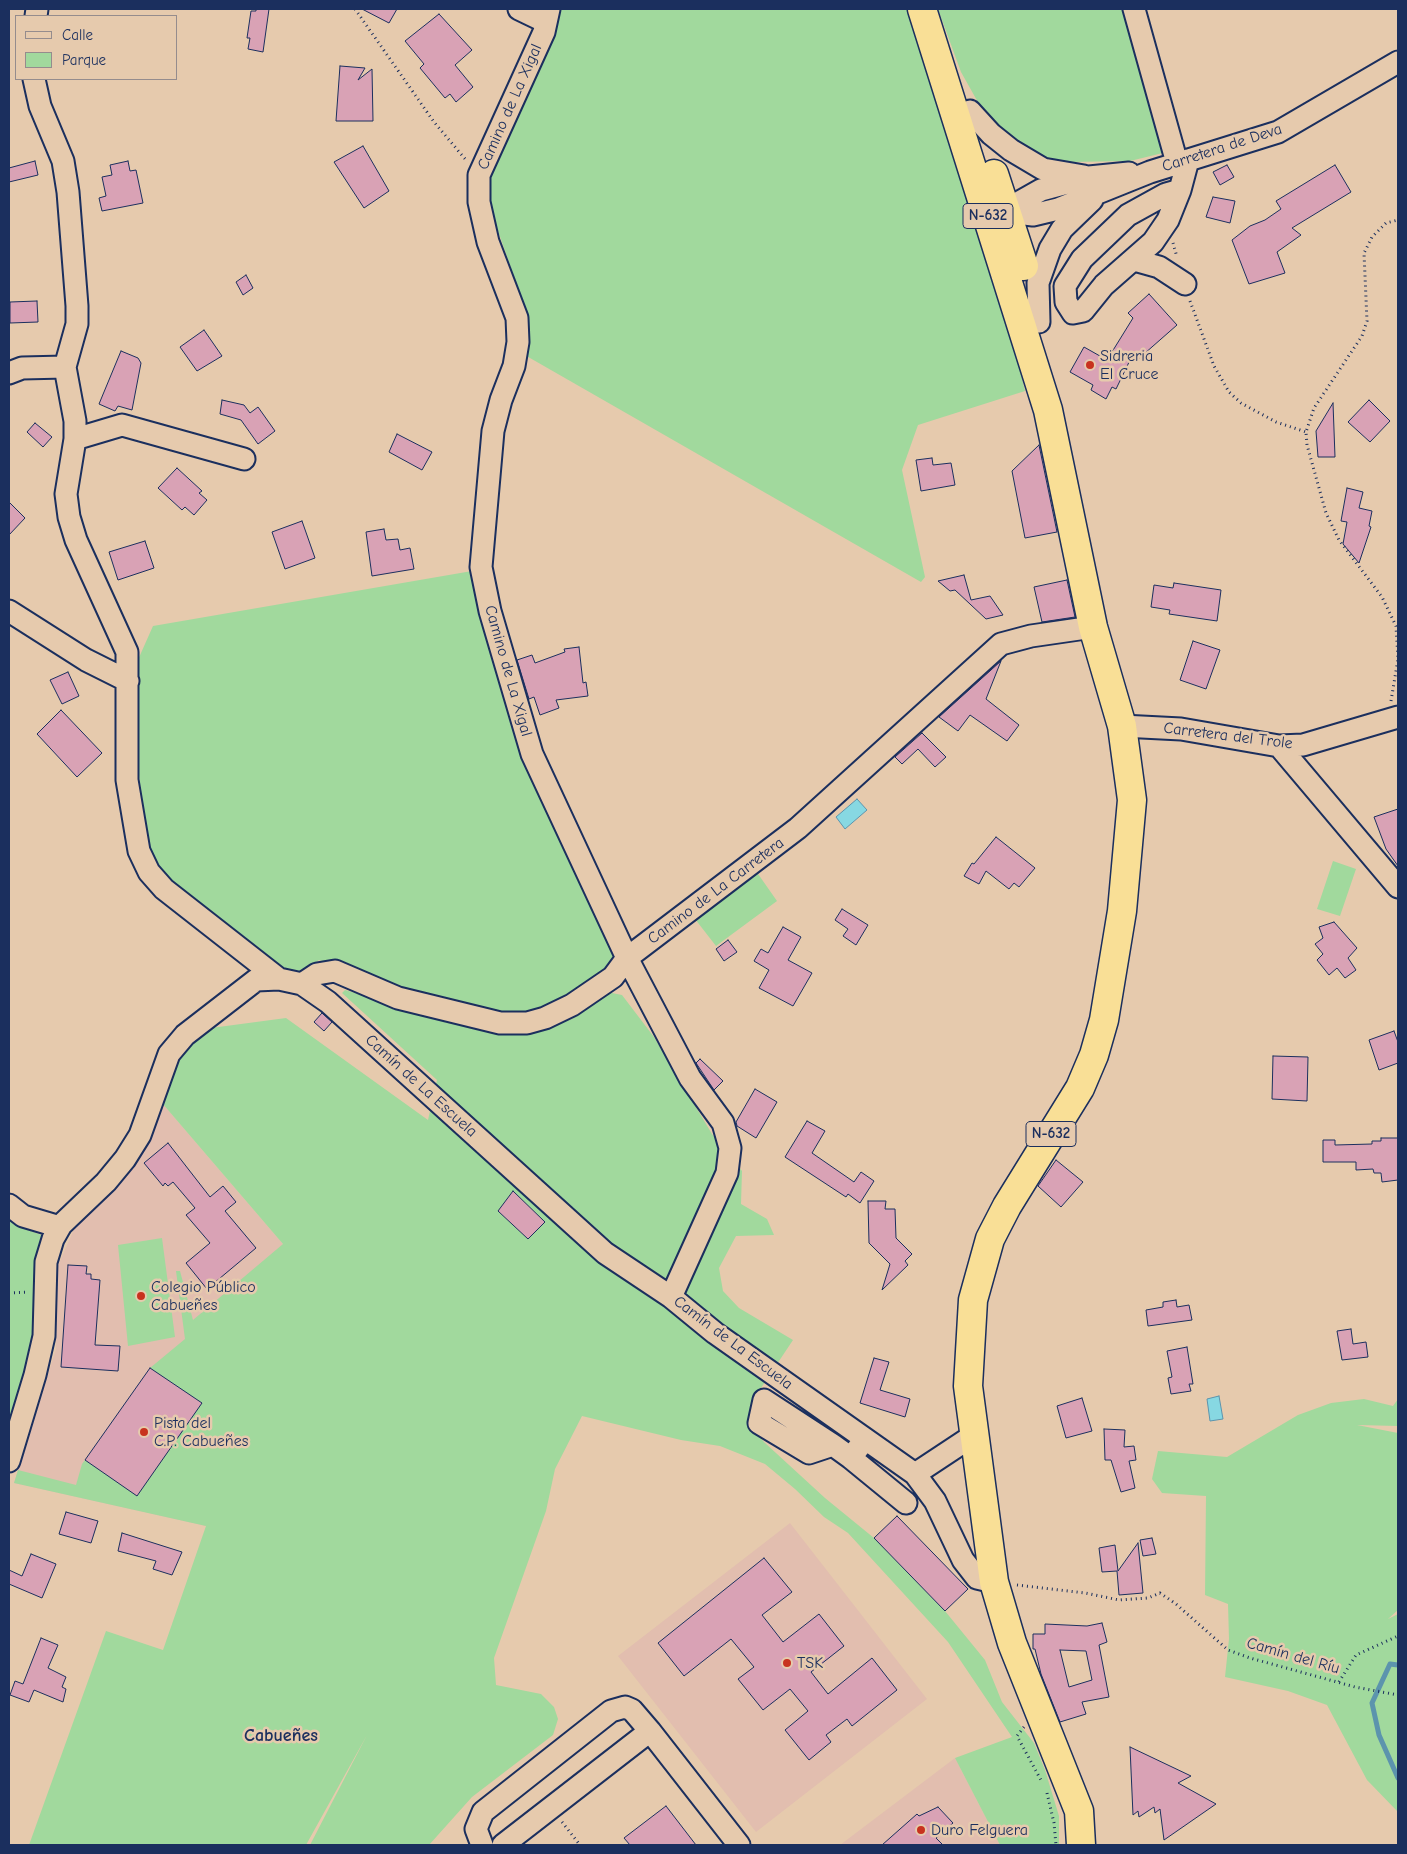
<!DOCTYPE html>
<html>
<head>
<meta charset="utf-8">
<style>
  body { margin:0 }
  #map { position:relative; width:1407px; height:1854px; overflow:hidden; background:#e6caad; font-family:"Comic Neue",sans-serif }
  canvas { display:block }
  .frame { position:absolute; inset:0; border:10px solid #1b2f5e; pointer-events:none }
  .legend { position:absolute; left:15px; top:15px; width:162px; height:65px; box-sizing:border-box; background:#e6caad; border:1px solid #958c8d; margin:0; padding:6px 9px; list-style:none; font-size:15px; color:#1b2f5e }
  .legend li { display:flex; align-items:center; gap:10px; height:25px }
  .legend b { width:25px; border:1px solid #958c8d }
</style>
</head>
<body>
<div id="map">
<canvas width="1407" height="1854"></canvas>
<div class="frame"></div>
<ul class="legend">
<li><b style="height:6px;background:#e6caad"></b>Calle</li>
<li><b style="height:14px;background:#a1d99d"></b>Parque</li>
</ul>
</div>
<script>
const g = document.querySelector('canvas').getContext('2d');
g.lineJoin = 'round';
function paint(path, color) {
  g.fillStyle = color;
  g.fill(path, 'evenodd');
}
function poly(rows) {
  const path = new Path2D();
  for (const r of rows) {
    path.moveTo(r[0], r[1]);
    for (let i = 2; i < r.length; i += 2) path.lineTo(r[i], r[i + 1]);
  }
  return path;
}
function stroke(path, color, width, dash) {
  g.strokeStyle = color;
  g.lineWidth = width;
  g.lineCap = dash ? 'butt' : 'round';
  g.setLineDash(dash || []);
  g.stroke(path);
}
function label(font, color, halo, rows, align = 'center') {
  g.font = font + ' "Comic Neue",sans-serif';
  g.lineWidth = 5;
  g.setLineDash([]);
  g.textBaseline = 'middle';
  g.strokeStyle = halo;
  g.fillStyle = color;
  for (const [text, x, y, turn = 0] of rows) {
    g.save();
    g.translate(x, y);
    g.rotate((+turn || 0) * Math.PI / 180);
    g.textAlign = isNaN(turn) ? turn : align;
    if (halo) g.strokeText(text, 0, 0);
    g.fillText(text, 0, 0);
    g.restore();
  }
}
paint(poly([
  [162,1103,283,1244,206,1526,14,1483,56,1349,57,1268,74,1229,114,1187],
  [790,1523,927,1699,756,1832,618,1656],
  [955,1758,1000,1845,840,1845]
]), '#e2beaf');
paint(poly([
  [557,9,908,9,1009,325,1025,391,918,425,902,470,925,577,921,582,523,354,525,323,518,288,491,211,488,179],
  [938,9,1125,9,1167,152,1130,161,1070,162,1042,157,1013,142,984,113,961,72],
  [472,571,617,954,609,975,524,1019,439,1003,372,976,319,960,299,975,286,973,163,877,145,841,138,764,137,662,153,626],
  [1333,861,1356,869,1340,916,1317,909],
  [756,871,777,901,716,946,695,919],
  [345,990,486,1031,532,1028,572,1019,588,1002,607,992,622,995,654,1037,712,1134,742,1171,741,1204,767,1219,774,1235,736,1236,719,1268,723,1291,739,1308,793,1340,761,1388,751,1426,764,1442,825,1498,874,1538,945,1611,985,1660,1002,1702,1034,1743,1045,1770,1059,1816,1059,1845,1000,1845,955,1758,1012,1737,948,1642,848,1533,824,1517,795,1489,765,1464,720,1446,681,1440,582,1416,555,1469,546,1511,494,1658,496,1685,541,1694,554,1707,558,1719,553,1735,472,1797,429,1845,310,1845,367,1735,306,1845,29,1845,106,1631,163,1650,206,1526,14,1483,18,1470,76,1485,82,1464,85,1460,137,1496,201,1404,150,1368,185,1339,176,1271,180,1271,193,1320,283,1244,162,1103,179,1057,211,1028,286,1018,428,1120,437,1080,342,993],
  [513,1191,545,1222,528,1239,498,1211],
  [9,1217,22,1228,53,1239,9,1461],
  [162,1238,175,1337,128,1346,118,1245],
  [1364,1399,1393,1406,1398,1399,1398,1426,1357,1425,1398,1433,1398,1610,1388,1619,1398,1614,1398,1812,1367,1780,1327,1705,1288,1691,1225,1677,1229,1639,1228,1604,1205,1595,1206,1496,1162,1493,1152,1479,1158,1451,1227,1457,1298,1415,1331,1403]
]), '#a1d99d');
const water = poly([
  [857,799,867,810,845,829,836,817,857,799],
  [1219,1396,1223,1419,1210,1421,1207,1399,1219,1396]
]);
paint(water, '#87d8e2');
stroke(water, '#5c94ad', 1);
stroke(poly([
  [1398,1665,1390,1664,1372,1703,1379,1735,1398,1778]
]), '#5c94ad', 5);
const building = poly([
  [256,9,269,9,263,52,248,49,250,38,247,38,251,11,256,11,256,9],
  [362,9,397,9,389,23,362,9],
  [439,14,472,50,455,65,473,87,456,102,450,94,445,98,420,68,424,64,405,41,439,14],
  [340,66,365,68,358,80,372,69,373,121,336,121,340,66],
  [363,146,389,191,364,208,334,162,363,146],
  [35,161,38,175,9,182,9,168,35,161],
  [128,161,130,171,136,170,143,203,102,211,99,198,106,196,102,177,112,175,110,165,128,161],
  [1227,165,1234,177,1220,185,1213,172,1227,165],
  [1335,165,1351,192,1292,228,1301,235,1277,252,1285,273,1249,284,1232,240,1250,226,1265,220,1281,209,1276,201,1335,165],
  [1213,197,1235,201,1230,223,1206,217,1213,197],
  [246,275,253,288,243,295,236,282,246,275],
  [1149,294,1177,325,1136,361,1132,356,1116,389,1112,387,1106,399,1091,390,1093,385,1070,372,1084,347,1107,360,1133,318,1128,313,1149,294],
  [37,301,38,322,10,323,10,302,37,301],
  [204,330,222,356,197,371,180,347,204,330],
  [121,351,138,358,141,363,132,410,118,406,115,411,99,404,121,351],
  [222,400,244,405,250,413,258,407,275,431,258,444,241,420,220,414,222,400],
  [1369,400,1390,421,1370,442,1348,422,1369,400],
  [1333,403,1335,457,1318,457,1316,431,1333,403],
  [35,423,52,437,43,447,27,432,35,423],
  [397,434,432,452,422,470,389,452,397,434],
  [1039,445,1057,532,1025,538,1012,471,1039,445],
  [932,458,933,465,951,463,955,485,921,491,916,460,932,458],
  [177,468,202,491,199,493,207,500,194,515,185,507,182,510,158,488,177,468],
  [1347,488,1363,492,1359,508,1372,511,1369,526,1371,527,1359,563,1343,544,1347,522,1341,521,1347,488],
  [9,502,25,518,9,535,9,502],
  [302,521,315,558,285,569,272,532,302,521],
  [384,529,386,540,398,539,400,550,410,548,414,569,372,576,366,532,384,529],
  [145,541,154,568,118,580,109,552,145,541],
  [964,575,971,600,990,596,1003,615,986,619,955,590,950,591,938,581,964,575],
  [1067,580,1075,617,1042,622,1034,587,1067,580],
  [1174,583,1221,590,1217,621,1169,614,1170,610,1151,607,1154,585,1173,588,1174,583],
  [1193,641,1220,650,1206,689,1180,680,1193,641],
  [579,647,583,683,586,682,588,696,556,700,559,708,540,715,534,697,529,699,517,660,532,655,535,663,565,652,564,649,579,647],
  [1001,661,986,699,1019,725,1007,741,970,715,958,731,939,717,1001,661],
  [68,672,79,696,62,704,50,680,68,672],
  [61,710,102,753,77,777,37,734,61,710],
  [922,733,946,757,935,767,918,749,902,764,895,757,922,733],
  [1398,809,1398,866,1386,849,1374,817,1398,809],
  [996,837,1035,868,1019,887,1014,883,1009,889,986,871,979,884,964,876,972,863,974,864,996,837],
  [842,909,868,925,856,945,843,936,848,929,835,920,842,909],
  [1334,922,1357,948,1348,958,1356,970,1345,978,1337,968,1329,975,1317,960,1323,954,1315,944,1323,938,1319,927,1334,922],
  [783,927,801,937,788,960,812,973,793,1006,759,988,769,970,754,961,761,949,768,953,783,927],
  [728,940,737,952,724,961,716,949,728,940],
  [322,1013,332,1022,324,1031,314,1022,322,1013],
  [1394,1031,1398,1042,1398,1063,1379,1070,1369,1040,1394,1031],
  [1273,1056,1308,1057,1307,1101,1272,1099,1273,1056],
  [700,1059,723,1081,714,1090,696,1063,700,1059],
  [755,1089,777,1102,756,1138,737,1126,736,1122,755,1089],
  [807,1121,825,1131,812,1153,854,1182,861,1172,874,1181,860,1203,848,1194,846,1197,785,1157,807,1121],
  [1381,1138,1398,1138,1398,1180,1382,1182,1381,1173,1374,1173,1373,1169,1356,1170,1356,1162,1323,1162,1323,1140,1335,1140,1335,1145,1372,1144,1372,1141,1381,1141,1381,1138],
  [168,1143,210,1197,223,1186,236,1202,225,1211,256,1248,207,1289,186,1263,210,1243,186,1215,195,1208,173,1182,168,1186,165,1183,163,1186,144,1163,168,1143],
  [1056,1160,1083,1182,1061,1207,1038,1186,1056,1160],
  [513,1191,545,1222,528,1239,498,1211,513,1191],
  [868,1201,886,1201,885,1209,895,1209,896,1238,912,1254,905,1261,908,1265,882,1290,890,1264,869,1243,868,1201],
  [68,1265,87,1266,86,1274,91,1274,91,1279,100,1280,95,1345,120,1346,118,1371,61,1367,68,1265],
  [1176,1300,1177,1307,1189,1305,1192,1320,1148,1326,1146,1310,1163,1307,1163,1302,1176,1300],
  [1351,1329,1353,1344,1366,1342,1368,1357,1342,1360,1337,1331,1351,1329],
  [1187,1347,1193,1384,1189,1384,1191,1391,1171,1394,1168,1378,1172,1377,1167,1351,1187,1347],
  [874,1358,889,1362,880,1390,910,1399,905,1417,860,1403,874,1358],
  [150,1368,202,1403,137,1496,85,1460,150,1368],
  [1082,1398,1092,1431,1066,1438,1057,1406,1082,1398],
  [1104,1429,1125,1430,1124,1447,1134,1446,1136,1460,1129,1461,1135,1488,1121,1492,1111,1460,1105,1460,1104,1429],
  [66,1512,98,1521,91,1543,59,1534,66,1512],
  [897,1516,968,1589,945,1611,874,1538,897,1516],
  [122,1533,182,1552,172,1575,153,1569,156,1561,118,1551,122,1533],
  [1152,1538,1156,1554,1143,1556,1140,1540,1152,1538],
  [1138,1543,1143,1593,1119,1595,1117,1571,1102,1572,1099,1548,1115,1545,1118,1571,1138,1543],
  [31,1554,56,1564,42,1598,9,1584,9,1570,22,1576,31,1554],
  [764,1558,792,1592,762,1615,783,1642,819,1614,844,1646,811,1672,828,1694,872,1658,897,1690,852,1726,847,1719,826,1735,831,1742,809,1760,785,1730,808,1711,790,1689,763,1710,738,1679,754,1667,731,1639,684,1676,658,1643,764,1558],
  [1102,1623,1107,1642,1099,1645,1109,1697,1082,1702,1086,1714,1060,1722,1041,1674,1035,1649,1033,1649,1033,1634,1045,1634,1045,1624,1087,1626,1102,1623],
  [1060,1650,1086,1651,1092,1680,1069,1687,1060,1650],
  [41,1638,58,1645,48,1668,66,1677,62,1687,66,1689,63,1702,34,1690,29,1702,10,1695,15,1681,23,1684,41,1638],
  [1130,1747,1191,1776,1178,1783,1216,1804,1164,1840,1160,1809,1155,1813,1154,1807,1139,1817,1138,1811,1133,1815,1130,1747],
  [666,1806,696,1845,630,1845,624,1838,666,1806],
  [938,1807,953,1823,936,1838,943,1845,882,1845,917,1814,919,1816,938,1807]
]);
paint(building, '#d9a2b5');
stroke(building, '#1b2f5e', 1);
const minor = poly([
  [519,9,546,22],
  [549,9,544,32,479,175,479,202,488,242,517,318,518,342,514,366,501,400,493,431,481,567,490,611,532,754,627,958,690,1078,723,1123,730,1148,727,1173,671,1297],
  [1134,9,1177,163],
  [36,16,37,9],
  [34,79,40,106,63,161,68,192,77,306,77,324,65,367,75,421,75,439,66,494,69,517,76,540,127,652,127,780,139,851,149,872,164,889,279,979],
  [970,111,991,134,1011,150,1043,169,1084,176],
  [1180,190,1168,220,1153,242,1104,285,1083,311,1073,313,1066,302,1065,286,1082,259,1128,215,1166,194,1180,190,1188,160],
  [997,202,1008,212,1033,215,1058,209,1150,172,1278,132,1398,62],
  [1006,219,1008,212,1018,203,1041,190,1089,177,1129,173],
  [1134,260,1159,267,1185,284],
  [1039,322,1038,283,1050,249,1062,229,1092,200],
  [9,373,22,368,65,367],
  [75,439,122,425,244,459],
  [9,611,86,660,128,681],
  [1122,726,1181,729,1279,746,1303,745,1398,717],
  [1279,746,1398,887],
  [302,984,317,974,335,971,398,998,500,1023,527,1023,545,1018,572,1005,613,977,627,958,798,828,1001,644,1031,636,1093,627],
  [9,1205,23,1216,60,1227],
  [833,1445,809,1453,759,1423,764,1400,833,1445,851,1458],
  [859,1447,851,1458,906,1503],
  [9,1461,35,1375,44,1336,46,1262,53,1239,61,1225,106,1182,125,1159,140,1135,169,1054,185,1035,256,980,279,979,302,984,328,1002,605,1253,671,1297,715,1333,915,1474,935,1501,963,1560,977,1578,994,1582],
  [915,1474,974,1435],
  [482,1845,476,1829,483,1812,611,1711,625,1707,632,1710,650,1731,739,1845],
  [503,1845,650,1731]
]);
const highway = poly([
  [922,9,1048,410,1093,627,1122,726,1132,800,1122,911,1104,1020,1094,1055,1080,1088,1007,1206,990,1239,973,1300,968,1386,994,1582,1012,1643,1079,1811,1081,1845],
  [994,174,1024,266]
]);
stroke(minor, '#1b2f5e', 25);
stroke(highway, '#1b2f5e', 31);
stroke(poly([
  [355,9,434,122,466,160],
  [1173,243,1177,257],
  [1190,301,1214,366,1229,392,1241,403,1276,422,1306,432],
  [1391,701,1398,659,1396,626,1382,597,1339,540,1326,513,1307,445,1306,432,1314,408,1362,336,1367,321,1364,253,1372,237,1386,223,1398,220],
  [9,1293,28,1292],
  [1017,1585,1085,1593,1119,1600,1148,1598,1160,1593,1176,1604,1228,1650,1250,1658,1355,1687,1398,1695],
  [1339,1682,1356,1655,1398,1636],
  [1024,1727,1017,1736,1042,1782],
  [1047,1793,1054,1823,1056,1845],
  [562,1822,580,1845]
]), '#1b2f5e', 3, [1, 4]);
stroke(minor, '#e6caad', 21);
stroke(highway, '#f9df96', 28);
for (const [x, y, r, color] of [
  [1090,365,5,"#c8321e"],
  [141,1296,5,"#c8321e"],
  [144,1432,5,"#c8321e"],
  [787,1663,5,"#c8321e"],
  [921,1830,5,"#c8321e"]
]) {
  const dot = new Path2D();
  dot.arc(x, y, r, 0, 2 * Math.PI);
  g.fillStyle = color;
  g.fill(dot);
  stroke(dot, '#e6caad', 2);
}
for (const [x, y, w] of [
  [988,216,50],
  [1051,1134,50]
]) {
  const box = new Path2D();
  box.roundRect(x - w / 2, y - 12.5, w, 25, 4);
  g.fillStyle = '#e6caad';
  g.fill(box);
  stroke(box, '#1b2f5e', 1);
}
label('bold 15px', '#1b2f5e', null, [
  ["N-632",988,216],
  ["N-632",1051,1134]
]);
label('16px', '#1b2f5e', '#e6caad', [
  ["Camino de La Xigal",510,107,-66],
  ["Carretera de Deva",1222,148,-18],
  ["Camino de La Xigal",508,671,74],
  ["Carretera del Trole",1228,736,7],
  ["Camino de La Carretera",716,891,-37],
  ["Camín de La Escuela",421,1086,42],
  ["Camín de La Escuela",733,1343,37],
  ["Camín del Ríu",1293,1656,16]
]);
label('16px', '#1b2f5e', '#e6caad', [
  ["Sidreria",1100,356],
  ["El Cruce",1100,374],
  ["Colegio Público",151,1287],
  ["Cabueñes",151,1305],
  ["Pista del",154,1423],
  ["C.P. Cabueñes",154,1441],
  ["TSK",797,1663],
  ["Duro Felguera",931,1830]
], 'left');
label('bold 18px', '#1b2f5e', '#e6caad', [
  ["Cabueñes",281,1736]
]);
</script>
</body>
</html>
